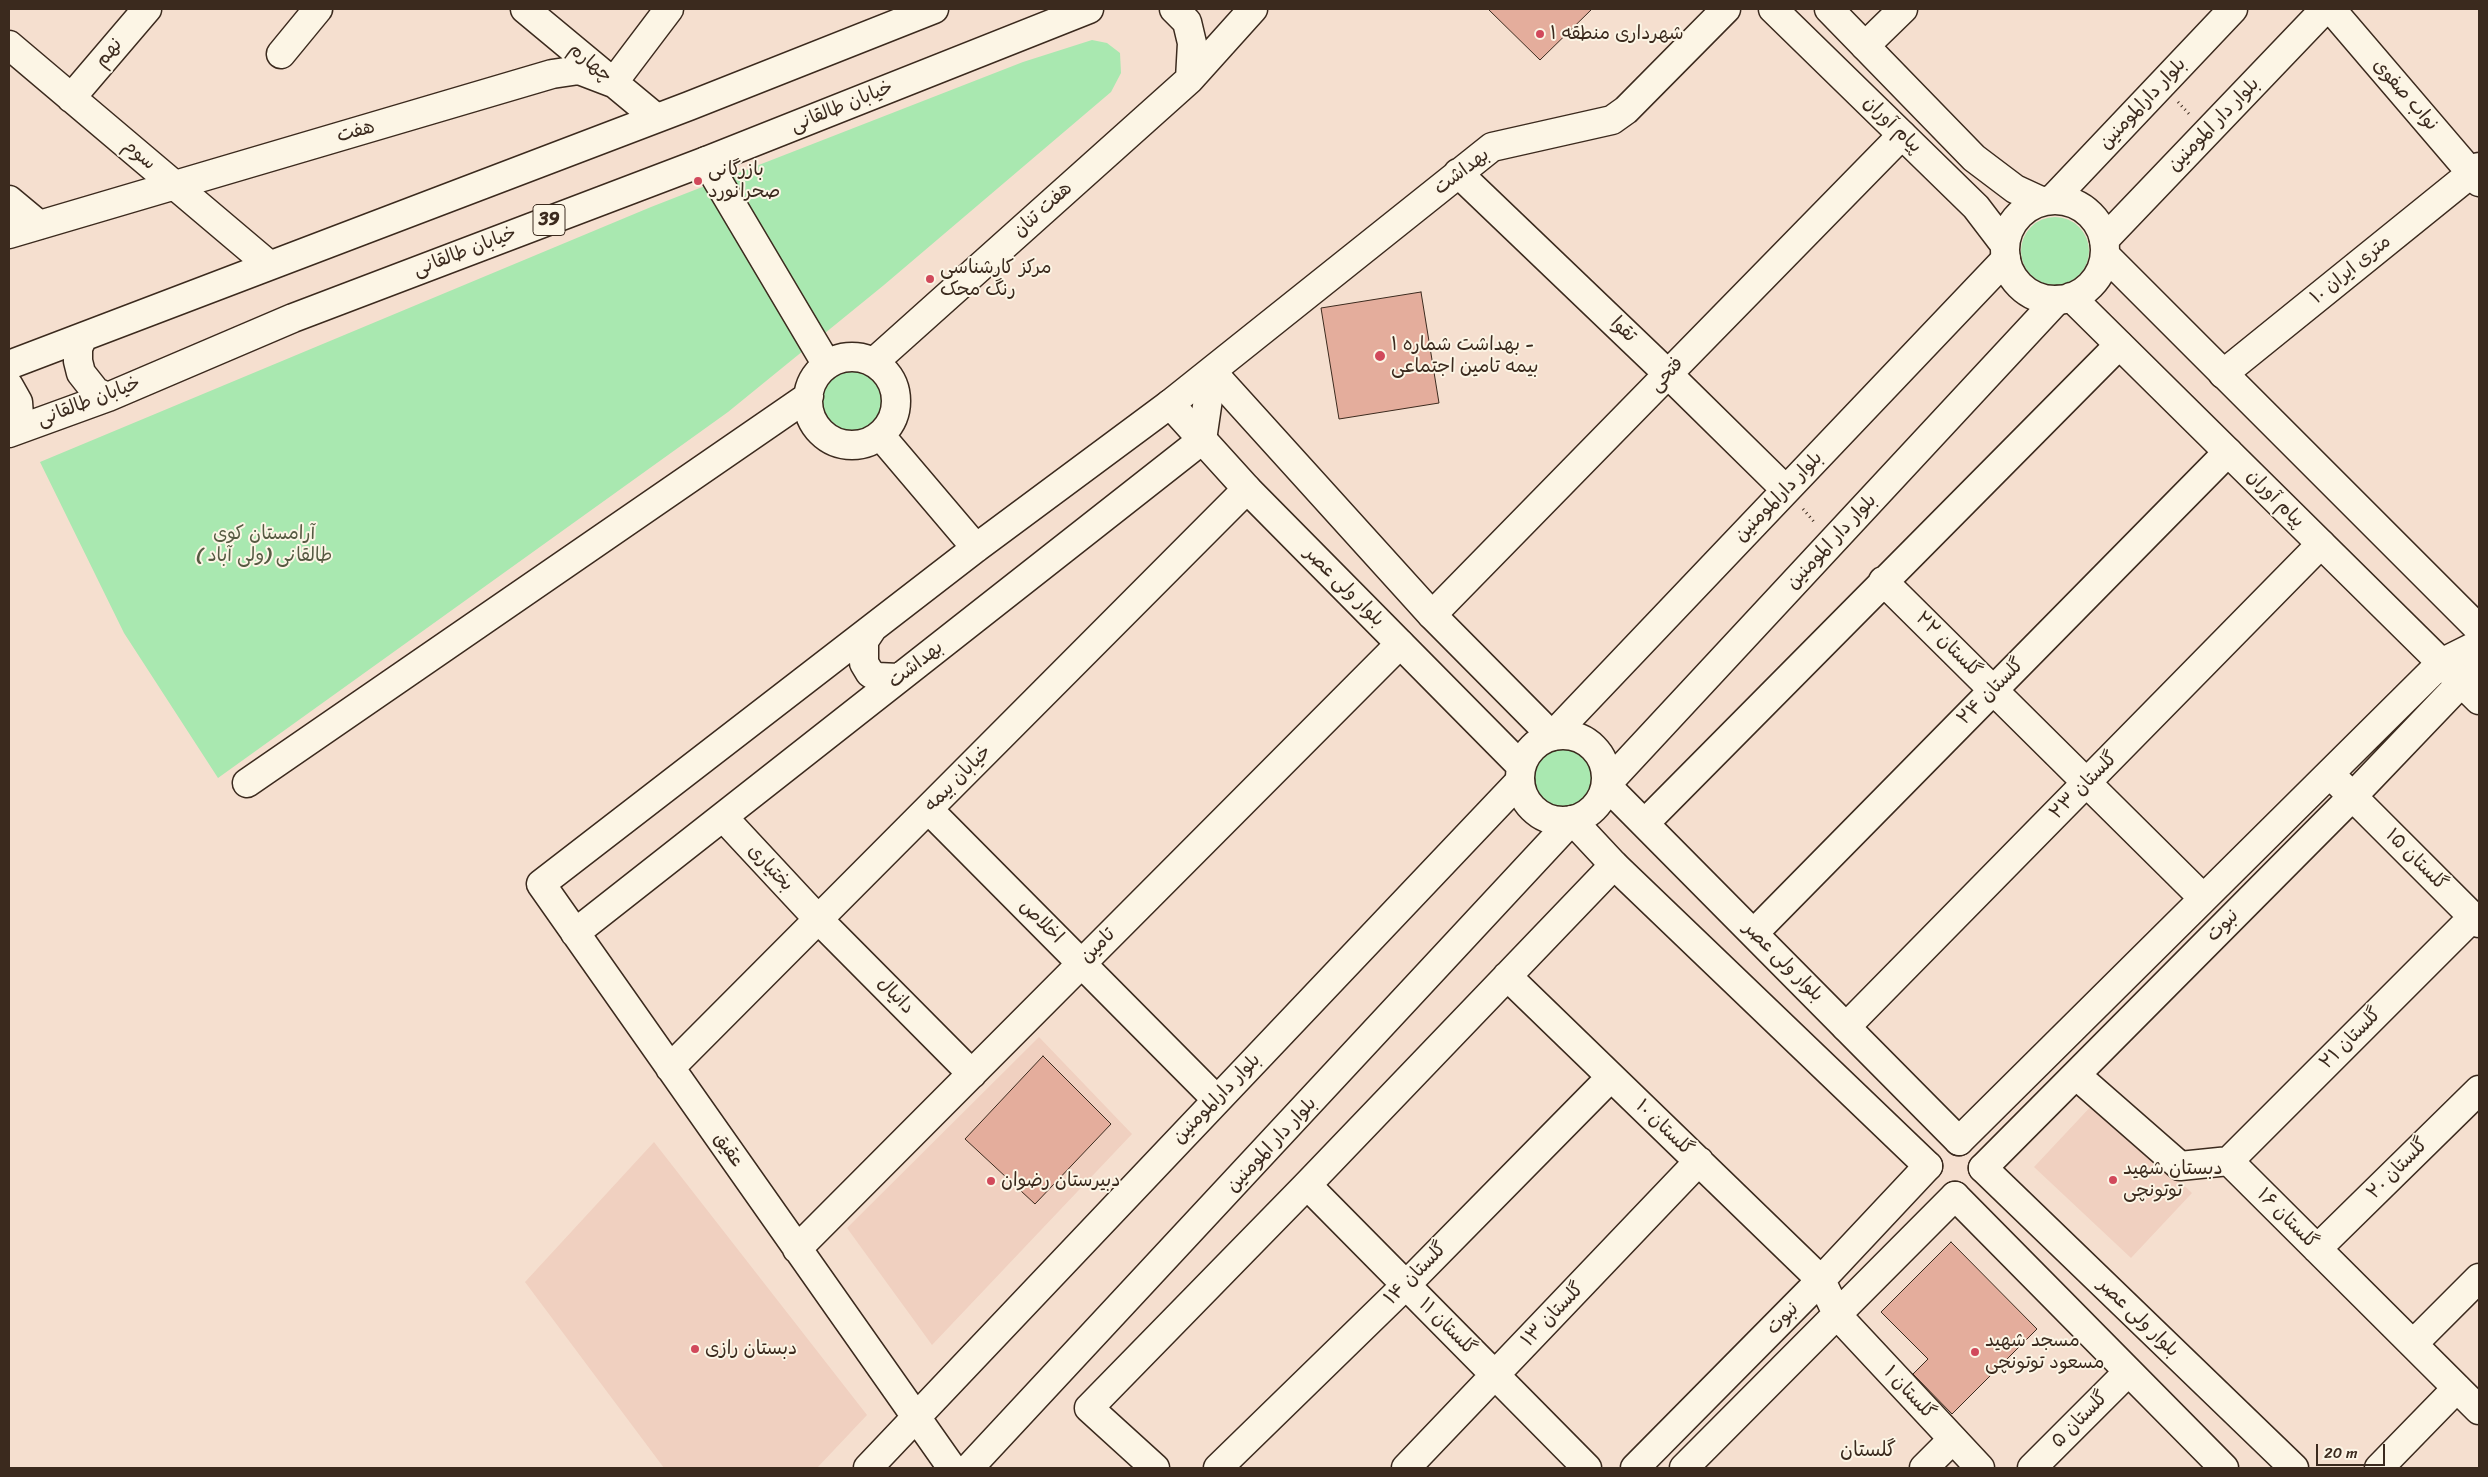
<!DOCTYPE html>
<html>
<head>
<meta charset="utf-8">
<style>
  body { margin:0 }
  #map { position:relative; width:2488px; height:1477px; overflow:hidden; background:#f5dfcf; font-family:Sriracha,sans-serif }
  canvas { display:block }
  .frame { position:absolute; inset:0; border:10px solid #3b2a1e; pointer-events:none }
  .scale { position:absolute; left:2316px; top:1444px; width:69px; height:22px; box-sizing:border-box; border:2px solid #3b2a1e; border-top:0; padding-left:6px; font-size:15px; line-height:18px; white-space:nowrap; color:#3b2a1e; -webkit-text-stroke:4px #fcf5e5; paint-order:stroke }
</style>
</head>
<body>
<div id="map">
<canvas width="2488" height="1477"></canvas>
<div class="frame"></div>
<div class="scale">20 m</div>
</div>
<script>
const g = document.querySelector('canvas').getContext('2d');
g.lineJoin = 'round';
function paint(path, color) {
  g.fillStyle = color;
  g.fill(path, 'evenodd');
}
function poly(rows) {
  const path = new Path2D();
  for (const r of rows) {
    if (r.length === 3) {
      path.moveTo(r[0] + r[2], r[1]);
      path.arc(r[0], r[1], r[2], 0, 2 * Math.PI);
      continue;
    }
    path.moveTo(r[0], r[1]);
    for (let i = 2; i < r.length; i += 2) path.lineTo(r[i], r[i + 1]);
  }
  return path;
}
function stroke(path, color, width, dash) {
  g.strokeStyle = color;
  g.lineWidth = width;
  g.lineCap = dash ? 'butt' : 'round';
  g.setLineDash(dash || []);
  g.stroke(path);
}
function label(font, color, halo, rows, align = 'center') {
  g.font = font + ' Sriracha,"Playpen Sans Arabic",sans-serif';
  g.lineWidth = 4;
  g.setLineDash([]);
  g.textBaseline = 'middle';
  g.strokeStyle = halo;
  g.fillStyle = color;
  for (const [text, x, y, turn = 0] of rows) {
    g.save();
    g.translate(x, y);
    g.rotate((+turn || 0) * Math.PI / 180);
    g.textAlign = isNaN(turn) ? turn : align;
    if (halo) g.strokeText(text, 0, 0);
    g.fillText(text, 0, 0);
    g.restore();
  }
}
paint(poly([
  [1039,1037,1132,1134,932,1345,847,1228],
  [2095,1102,2192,1193,2131,1258,2034,1167],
  [654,1142,867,1415,817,1468,664,1468,525,1282]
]), '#f0d0c0');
paint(poly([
  [1092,40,1107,43,1120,53,1121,73,1111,92,884,285,728,412,218,778,124,633,40,462,651,207,1023,62],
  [2055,251,34],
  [853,400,37],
  [1564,778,34]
]), '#a9e8b0');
const building = poly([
  [1488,9,1592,9,1540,60,1488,9],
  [1421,292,1439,403,1339,419,1321,308,1421,292],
  [1043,1056,1111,1124,1035,1204,965,1139,1043,1056],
  [1951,1242,2037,1329,1952,1414,1913,1374,1928,1359,1881,1312,1951,1242]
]);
paint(building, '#e4ad9c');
stroke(building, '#3b2a1e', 1);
const minor = poly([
  [525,9,655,117],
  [1174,9,1187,22,1192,43,1190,79],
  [2331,9,2479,182],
  [9,45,269,265],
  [1865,46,1903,9],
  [281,54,318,9],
  [71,98,147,9],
  [706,161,827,365],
  [1458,173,1668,374,1786,490],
  [2053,199,2233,9],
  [9,200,39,225],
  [9,234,552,74,579,70,613,83,669,9],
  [2104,240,2325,9],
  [852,401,44],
  [874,362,1190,79,1253,9],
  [2223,374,2479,167],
  [880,435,976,548],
  [1883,581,2203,898],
  [1432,615,1902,135],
  [872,629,864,641,864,663,870,673,877,677,899,678],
  [1552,736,2006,259],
  [247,783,809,396],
  [2339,783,2479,923],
  [1606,785,2057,300],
  [928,809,1217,1100],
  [723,817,818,919,972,1074],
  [1645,823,2119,345],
  [575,933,1202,440,1212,372],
  [1754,933,2228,452],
  [1507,976,1821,1280,1838,1316,1980,1468],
  [1846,1027,2321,544],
  [670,1068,1247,489],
  [2076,1075,2180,1166,2229,1161],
  [1959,1141,2441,663,2479,644],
  [2229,1161,2479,1410],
  [2229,1161,2473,917],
  [1983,1168,2352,797,2461,683,2474,662],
  [1307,1185,1587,1468],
  [797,1249,1400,644],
  [2317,1249,2479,1090],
  [2413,1344,2479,1278],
  [868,1468,1520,781],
  [952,1468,541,884,976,548,1170,404,1492,147,1612,120,1626,110,1726,9],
  [969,1468,1572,820],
  [1155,1468,1089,1408,1307,1185,1614,865],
  [1218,1468,1406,1285,1611,1077],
  [1406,1468,1699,1161],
  [1635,1468,1821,1280,1928,1166],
  [1684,1468,1955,1196],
  [1924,1468,1952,1440],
  [2032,1468,2128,1372],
  [2379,1468,2457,1388]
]);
const major = poly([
  [1773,9,1976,207,2005,245],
  [1829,9,1974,158,2015,189,2041,201],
  [2055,250,50],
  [2105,255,2479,629],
  [2071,297,2479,700],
  [83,337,78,348,78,361,81,373,96,392,108,397],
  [9,365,689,106,934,9],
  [1212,372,1432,615,1552,736],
  [9,386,18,402,19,416,16,430],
  [1170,404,1247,489,1521,766],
  [9,433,108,397,293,318,706,161,1089,9],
  [1563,778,43],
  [1606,785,1959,1141],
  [1572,820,1614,865,1928,1166],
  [1983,1168,2294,1468],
  [1955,1196,2224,1468]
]);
stroke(minor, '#3b2a1e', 31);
stroke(major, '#3b2a1e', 31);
stroke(poly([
  [2178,102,2189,114],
  [1803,509,1815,523]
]), '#3b2a1e', 3, [1, 4]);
stroke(minor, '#fcf5e5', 28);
stroke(major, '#fcf5e5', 28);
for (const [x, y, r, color] of [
  [1540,34,5,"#d1495b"],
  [698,181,5,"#d1495b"],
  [930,279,5,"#d1495b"],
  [1380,356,6,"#d1495b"],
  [2113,1180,5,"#d1495b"],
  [991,1181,5,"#d1495b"],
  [695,1349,5,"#d1495b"],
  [1975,1352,5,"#d1495b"]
]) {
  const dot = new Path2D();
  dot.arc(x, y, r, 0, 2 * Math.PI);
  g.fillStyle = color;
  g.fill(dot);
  stroke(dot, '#fcf5e5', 2);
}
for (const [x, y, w] of [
  [549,220,32]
]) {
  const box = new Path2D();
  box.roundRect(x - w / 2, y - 15.5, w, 31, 4);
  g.fillStyle = '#fcf5e5';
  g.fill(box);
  stroke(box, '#3b2a1e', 1);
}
label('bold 18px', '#3b2a1e', null, [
  ["39",549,220]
]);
label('19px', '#3b2a1e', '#fcf5e5', [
  ["شهرداری منطقه ۱",1550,34],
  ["بازرگانی",708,170],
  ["صحرانورد",708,192],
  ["مرکز کارشناسی",940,268],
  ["رنگ محک",940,290],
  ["بهداشت شماره ۱ -",1391,345],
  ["بیمه تامین اجتماعی",1391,367],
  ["دبستان شهید",2123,1169],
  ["توتونچی",2123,1191],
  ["دبیرستان رضوان",1001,1181],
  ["مسجد شهید",1985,1341],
  ["مسعود توتونچی",1985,1363],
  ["دبستان رازی",705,1349]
], 'left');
label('19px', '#3b2a1e', '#fcf5e5', [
  ["نهم",109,53,-50],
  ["چهارم",590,63,40],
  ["نواب صفوی",2405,95,49],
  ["بلوار دارالمومنین",2143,104,-47],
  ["خیابان طالقانی",842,107,-22],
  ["پیام آوران",1892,125,44],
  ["بلوار دار المومنین",2214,125,-46],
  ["هفت",356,132,-16],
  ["سوم",139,155,40],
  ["بهداشت",1462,172,-37],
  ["هفت تنان",1043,210,-42],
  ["خیابان طالقانی",465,252,-21],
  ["۱۰ متری ایران",2351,270,-39],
  ["تقوا",1623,330,44],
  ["فتحی",1667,375,-46],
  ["خیابان طالقانی",89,402,-21],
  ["بلوار دارالمومنین",1779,497,-46],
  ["پیام آوران",2275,499,45],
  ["بلوار دار المومنین",1832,542,-47],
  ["بلوار ولی عصر",1344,587,45],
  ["گلستان ۲۲",1948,645,45],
  ["بهداشت",916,665,-38],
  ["گلستان ۲۴",1991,692,-45],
  ["خیابان بیمه",958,779,-45],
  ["گلستان ۲۳",2084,786,-45],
  ["گلستان ۱۵",2416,860,45],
  ["بختیاری",770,868,47],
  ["اخلاص",1041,922,45],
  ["نبوت",2223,926,-45],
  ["تامین",1098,946,-45],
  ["بلوار ولی عصر",1783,962,45],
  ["دانیال",895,996,45],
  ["گلستان ۲۱",2351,1039,-45],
  ["بلوار دارالمومنین",1217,1099,-46],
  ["گلستان ۱۰",1664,1128,44],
  ["بلوار دار المومنین",1272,1145,-47],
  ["عقیق",728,1150,55],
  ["گلستان ۲۰",2398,1169,-45],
  ["گلستان ۱۶",2287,1219,45],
  ["گلستان ۱۴",1416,1274,-45],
  ["گلستان ۱۳",1553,1315,-46],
  ["بلوار ولی عصر",2138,1318,44],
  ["نبوت",1783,1319,-45],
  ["گلستان ۱۱",1447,1327,45],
  ["گلستان ۱",1909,1393,47],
  ["گلستان ۵",2080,1420,-45]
]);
label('19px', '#565a42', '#fcf5e5', [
  ["آرامستان کوی",264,534],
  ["طالقانی (ولی آباد )",264,556]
]);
label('20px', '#3b2a1e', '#fcf5e5', [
  ["گلستان",1868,1451]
]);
</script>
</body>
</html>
